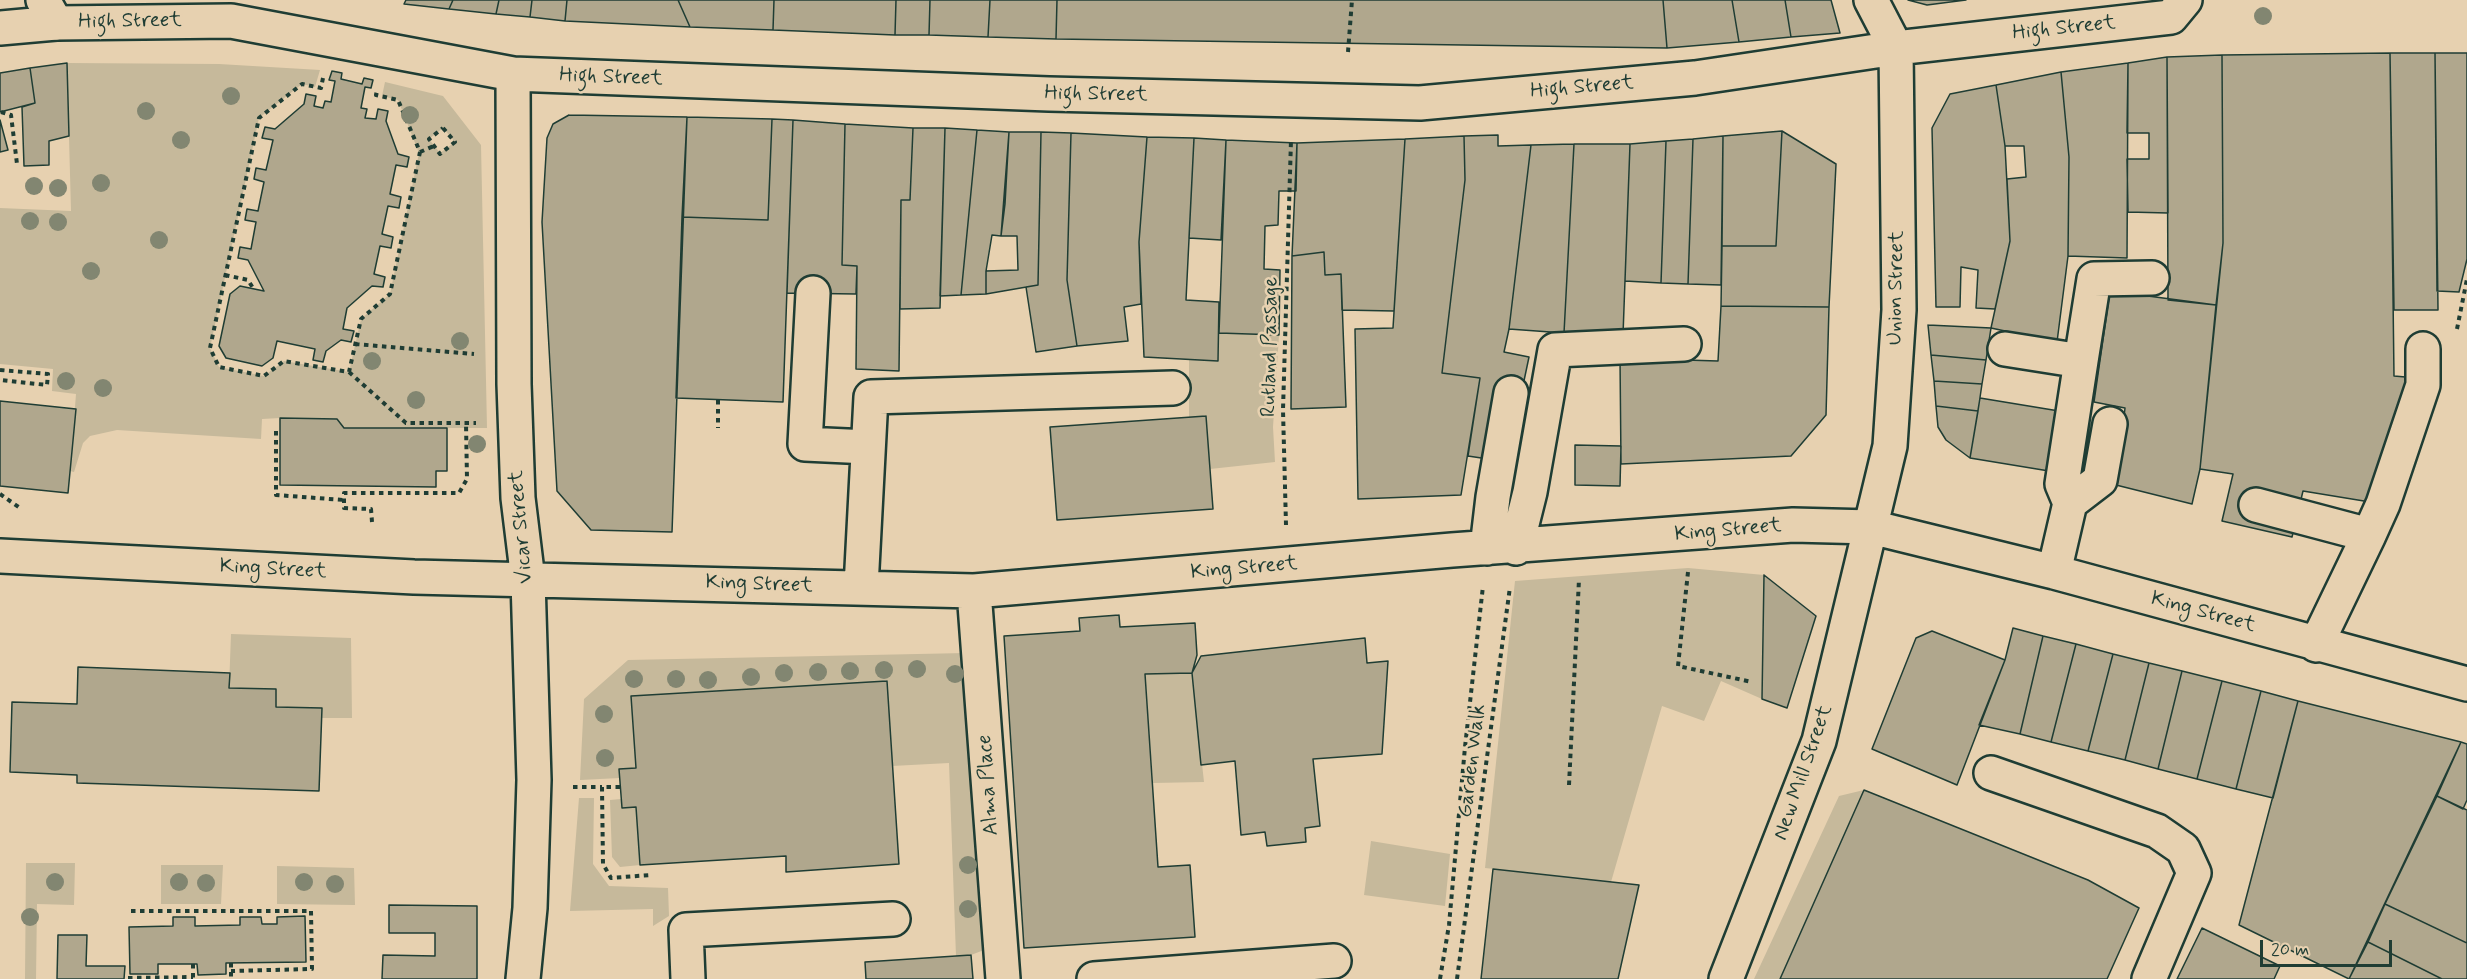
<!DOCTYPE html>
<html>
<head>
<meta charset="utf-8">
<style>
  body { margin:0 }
  #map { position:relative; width:2467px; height:979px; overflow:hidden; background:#e7d1b0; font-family:Mynerve,sans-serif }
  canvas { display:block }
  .scale { position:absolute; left:2260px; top:940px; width:132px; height:27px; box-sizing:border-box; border:3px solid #1f3d34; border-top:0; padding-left:8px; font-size:18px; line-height:21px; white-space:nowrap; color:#1f3d34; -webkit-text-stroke:4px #e7d1b0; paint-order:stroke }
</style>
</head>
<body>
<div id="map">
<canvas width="2467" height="979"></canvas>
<div class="scale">20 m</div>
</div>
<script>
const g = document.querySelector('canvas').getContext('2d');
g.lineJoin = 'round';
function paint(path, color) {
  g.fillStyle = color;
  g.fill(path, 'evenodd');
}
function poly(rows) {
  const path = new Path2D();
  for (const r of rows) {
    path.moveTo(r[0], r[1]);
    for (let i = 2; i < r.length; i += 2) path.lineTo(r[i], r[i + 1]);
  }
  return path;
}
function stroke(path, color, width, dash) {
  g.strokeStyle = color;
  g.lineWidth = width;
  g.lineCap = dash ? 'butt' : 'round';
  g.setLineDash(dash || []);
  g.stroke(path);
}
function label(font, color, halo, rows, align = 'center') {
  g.font = font + ' Mynerve,sans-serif';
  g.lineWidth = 5;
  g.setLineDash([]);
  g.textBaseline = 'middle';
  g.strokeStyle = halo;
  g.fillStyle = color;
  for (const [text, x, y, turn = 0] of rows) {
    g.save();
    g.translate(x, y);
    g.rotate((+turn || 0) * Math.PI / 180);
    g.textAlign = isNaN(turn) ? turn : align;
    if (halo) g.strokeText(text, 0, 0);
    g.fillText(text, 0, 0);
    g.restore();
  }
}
paint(poly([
  [67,63,219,64,320,70,315,87,302,84,259,118,210,348,219,367,264,376,284,361,349,372,361,319,390,294,419,153,398,100,382,96,385,82,443,96,481,145,487,428,344,428,336,419,280,418,262,419,261,439,117,430,90,436,83,443,74,472,70,471,76,394,52,391,53,369,0,364,0,208,71,211],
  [443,128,455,142,440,153,429,139],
  [1219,333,1279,335,1273,427,1275,462,1210,469,1206,417,1189,418,1189,359,1218,361],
  [1688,568,1764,575,1762,699,1721,681,1704,721,1662,706,1611,882,1485,868,1515,581],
  [231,634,351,638,352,718,322,718,322,708,276,707,276,689,229,688],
  [966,653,984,950,971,955,956,956,949,763,892,766,631,697,636,768,620,778,580,780,584,699,628,660],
  [1192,673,1204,782,1153,783,1145,674],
  [1864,790,1780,979,1754,979,1839,796],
  [579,798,594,798,593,864,609,886,668,888,669,916,653,926,653,909,570,911],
  [621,799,622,808,636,807,640,865,620,867,612,857,610,800],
  [1371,841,1450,854,1445,906,1364,895],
  [26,863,75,863,74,905,37,904,36,979,25,979],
  [161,865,223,865,221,904,161,904],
  [277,866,354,868,355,905,277,904]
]), '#c6b99b');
const building = poly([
  [406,0,453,0,449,9,404,4,406,0],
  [453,0,499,0,496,14,449,9,453,0],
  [499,0,532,0,530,17,496,14,499,0],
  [532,0,567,0,565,21,530,17,532,0],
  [567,0,678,0,690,27,565,21,567,0],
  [678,0,774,0,773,30,690,27,678,0],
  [774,0,896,0,895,35,773,30,774,0],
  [896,0,930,0,929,35,895,35,896,0],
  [930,0,990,0,988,37,929,35,930,0],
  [990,0,1057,0,1056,39,988,37,990,0],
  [1057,0,1663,0,1667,48,1056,39,1057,0],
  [1663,0,1732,0,1739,42,1667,48,1663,0],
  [1732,0,1785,0,1791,37,1739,42,1732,0],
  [1785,0,1831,0,1840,33,1791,37,1785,0],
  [1908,0,1966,0,1927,5,1908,0],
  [2390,53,2435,53,2438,310,2394,310,2390,53],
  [2390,53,2394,376,2417,378,2370,502,2303,491,2292,537,2222,521,2233,474,2200,469,2223,243,2222,55,2390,53],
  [2435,53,2467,53,2467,259,2459,292,2437,291,2435,53],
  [2222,55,2223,243,2216,305,2168,300,2167,57,2222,55],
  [2167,57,2168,213,2128,212,2127,159,2149,159,2149,133,2127,133,2128,63,2167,57],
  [67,63,69,136,49,141,49,165,24,166,22,107,35,103,30,68,67,63],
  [2128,63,2127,258,2068,256,2069,157,2061,72,2128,63],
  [30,68,35,103,0,112,0,73,30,68],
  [332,71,342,73,341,79,362,84,364,78,373,80,371,88,365,87,361,108,367,109,365,118,376,119,378,109,388,111,386,121,398,154,409,157,407,167,396,165,390,194,401,197,399,208,388,206,382,234,393,237,391,248,380,246,374,274,385,277,383,287,372,286,347,308,343,329,354,331,351,342,341,340,326,351,323,362,313,360,315,349,277,341,273,358,262,366,226,358,219,346,230,294,240,286,264,291,248,260,238,258,240,247,251,249,256,222,245,220,247,209,258,211,264,182,254,179,256,168,266,170,273,140,262,138,265,127,275,129,304,104,306,94,316,96,314,106,323,108,325,101,331,102,335,81,329,80,332,71],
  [2061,72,2069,157,2068,256,2057,342,1991,328,2010,241,2007,179,2026,177,2024,146,2005,146,1996,85,2061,72],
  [1996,85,2005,146,2010,241,1995,309,1976,308,1978,270,1961,267,1960,307,1936,307,1932,128,1950,94,1996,85],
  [569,115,687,117,672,532,591,530,557,491,542,222,547,138,553,124,569,115],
  [687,117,772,119,768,220,682,217,687,117],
  [772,119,793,120,783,402,676,398,682,217,768,220,772,119],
  [0,120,8,150,0,152,0,120],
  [793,120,845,124,842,265,857,266,856,294,787,293,793,120],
  [845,124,913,128,910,200,901,200,899,371,856,369,857,266,842,265,845,124],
  [913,128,945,128,940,308,900,309,901,200,910,200,913,128],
  [945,128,977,130,961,295,940,296,945,128],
  [977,130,1009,132,1005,204,1001,236,992,235,986,271,986,294,961,295,977,130],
  [1782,131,1776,246,1722,246,1723,136,1782,131],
  [1782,131,1836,164,1829,307,1721,306,1722,246,1776,246,1782,131],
  [1009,132,1041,132,1038,285,986,294,986,271,1018,270,1017,236,1001,236,1009,132],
  [1041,132,1071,133,1067,280,1077,346,1036,352,1026,287,1038,285,1041,132],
  [1071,133,1147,137,1139,242,1141,304,1124,307,1128,341,1077,346,1067,280,1071,133],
  [1498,135,1498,146,1531,145,1509,329,1504,352,1529,357,1521,395,1488,459,1468,456,1480,378,1442,373,1465,180,1464,136,1498,135],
  [1464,136,1465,180,1442,373,1480,378,1461,495,1358,499,1355,329,1393,328,1405,139,1464,136],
  [1723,136,1721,285,1688,284,1693,139,1723,136],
  [1147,137,1194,138,1186,300,1219,302,1218,361,1144,357,1139,242,1147,137],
  [1194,138,1226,140,1221,240,1189,238,1194,138],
  [1405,139,1394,311,1342,310,1341,274,1325,275,1324,252,1292,256,1297,143,1405,139],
  [1693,139,1688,284,1661,283,1666,141,1693,139],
  [1226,140,1297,143,1296,191,1279,191,1278,225,1265,226,1264,269,1280,270,1279,335,1219,333,1226,140],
  [1666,141,1661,283,1625,281,1630,144,1666,141],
  [1574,144,1630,144,1623,335,1564,333,1574,144],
  [1574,144,1564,333,1509,329,1531,145,1574,144],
  [1324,252,1325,275,1341,274,1346,407,1291,409,1292,256,1324,252],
  [2110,291,2216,305,2200,469,2192,504,2116,485,2125,408,2094,402,2110,291],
  [1721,306,1829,307,1826,415,1791,456,1621,464,1620,358,1718,361,1721,306],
  [1928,325,1991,328,1986,360,1931,355,1928,325],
  [1931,355,1986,360,1982,384,1934,381,1931,355],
  [1934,381,1982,384,1978,411,1936,406,1934,381],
  [1980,398,2059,411,2049,471,1970,458,1980,398],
  [0,401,76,409,68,493,0,486,0,401],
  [1936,406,1978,411,1970,458,1946,440,1938,427,1936,406],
  [1206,416,1213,509,1057,520,1050,427,1206,416],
  [280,418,337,419,344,428,447,428,447,471,436,471,436,487,280,485,280,418],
  [1575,445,1621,446,1620,486,1575,485,1575,445],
  [1764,575,1816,616,1787,708,1762,699,1764,575],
  [1119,615,1120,627,1195,623,1197,655,1192,673,1145,674,1158,867,1190,865,1195,937,1024,948,1004,636,1080,631,1079,618,1119,615],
  [2013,628,2043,636,2020,734,1979,725,2005,660,2013,628],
  [1932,631,2005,660,1957,785,1872,749,1916,638,1932,631],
  [2043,636,2076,644,2051,742,2020,734,2043,636],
  [1365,638,1367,663,1388,661,1382,754,1313,759,1320,826,1305,828,1306,842,1267,846,1265,832,1241,835,1235,761,1201,765,1192,673,1201,656,1365,638],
  [2076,644,2113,654,2088,751,2051,742,2076,644],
  [2113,654,2149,663,2125,760,2088,751,2113,654],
  [2149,663,2182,671,2158,769,2125,760,2149,663],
  [78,667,230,673,229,688,276,689,276,707,322,708,319,791,77,783,77,775,10,772,12,702,77,704,78,667],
  [2182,671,2222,681,2197,779,2158,769,2182,671],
  [887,681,899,864,786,872,786,856,640,865,636,807,622,808,619,769,636,768,631,696,887,681],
  [2222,681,2261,691,2236,789,2197,779,2222,681],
  [2261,691,2298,701,2273,798,2236,789,2261,691],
  [2298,701,2461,742,2349,979,2239,925,2298,701],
  [2461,742,2467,744,2467,800,2463,809,2437,796,2461,742],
  [1864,790,2088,880,2139,908,2107,979,1780,979,1864,790],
  [2437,796,2467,810,2467,943,2385,904,2437,796],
  [1493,869,1639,885,1618,979,1481,979,1493,869],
  [2385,904,2467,943,2467,979,2442,979,2368,942,2385,904],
  [389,905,477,906,477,979,382,979,383,955,435,956,435,933,389,933,389,905],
  [305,916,306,962,226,963,226,974,198,975,197,964,158,964,158,974,130,974,129,927,173,926,173,917,195,917,195,926,240,925,240,917,261,917,262,924,277,924,277,917,305,916],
  [2202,928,2280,966,2274,979,2177,979,2202,928],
  [58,935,87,935,86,966,125,966,124,979,57,979,58,935],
  [2368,942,2442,979,2349,979,2368,942],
  [971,955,973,979,866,979,865,962,971,955]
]);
paint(building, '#b0a78d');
stroke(building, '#1f3d34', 1.5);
const minor = poly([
  [56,23,231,21,513,74,1049,94,1420,103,1695,78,1896,48,2171,17,2185,0],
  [513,74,514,384,518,498,528,580,534,780,530,908,523,979],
  [813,293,805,444,868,447],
  [2005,349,2081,361,2094,279,2152,278],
  [2081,361,2062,484,2070,503,2100,480,2110,424],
  [2256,505,2369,535,2383,504,2423,385,2423,349],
  [1487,548,1493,497,1511,393],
  [1516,548,1530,492,1555,350,1684,344],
  [0,556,414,577,974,591,1452,550,1793,525,1871,527,2054,572,2467,684],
  [2054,572,2070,503],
  [861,587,871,397,1173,388],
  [974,591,1003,979],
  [2316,645,2369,535],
  [1991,773,2157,831,2183,849,2194,873,2149,979],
  [688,979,686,930,893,919],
  [1094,979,1334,961],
  [1726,979,1819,741,1890,446,1899,310,1896,48,1871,0]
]);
const major = poly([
  [0,28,56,23,43,0]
]);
stroke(minor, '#1f3d34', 38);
stroke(major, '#1f3d34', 38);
stroke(poly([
  [1348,52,1352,0],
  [323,78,321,88,302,84,259,118,210,348,219,367,264,376,284,361,349,372,361,319,390,294,420,152,398,100,376,95,377,90],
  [1,112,11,115,17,164],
  [443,128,455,142,440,154,429,139,443,128],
  [420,152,434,146],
  [225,275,248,280,253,288],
  [2457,329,2467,279],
  [355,344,474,354],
  [0,370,48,374,47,385,0,380],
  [349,372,406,423,476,423],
  [718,400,718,428],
  [276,431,276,495,344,500],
  [0,494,20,508],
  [372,522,371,509,344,508,344,493,459,493,467,479,466,423],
  [1286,525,1283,410,1291,140],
  [1688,572,1678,666,1752,682],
  [1569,785,1579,579],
  [573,787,602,787],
  [620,787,602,787,603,864,611,878,650,875],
  [131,911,311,911,312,969,231,971],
  [231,963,231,979],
  [193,964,193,978],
  [128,978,193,977],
  [1440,979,1449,925,1465,747,1483,586],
  [1457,979,1510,587]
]), '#1f3d34', 4, [4.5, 4.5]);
stroke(minor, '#e7d1b0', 33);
stroke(major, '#e7d1b0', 33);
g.fillStyle = '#828671';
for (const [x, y] of [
  [2263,16],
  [231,96],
  [146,111],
  [410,115],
  [181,140],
  [101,183],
  [34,186],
  [58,188],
  [30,221],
  [58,222],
  [159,240],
  [91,271],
  [460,341],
  [372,361],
  [66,381],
  [103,388],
  [416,400],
  [477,444],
  [917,669],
  [884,670],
  [850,671],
  [818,672],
  [784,673],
  [955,674],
  [751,677],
  [634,679],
  [676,679],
  [708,680],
  [604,714],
  [605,758],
  [968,865],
  [55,882],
  [179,882],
  [304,882],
  [206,883],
  [335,884],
  [968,909],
  [30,917]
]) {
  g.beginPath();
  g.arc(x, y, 9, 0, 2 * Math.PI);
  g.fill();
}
label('21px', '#1f3d34', '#e7d1b0', [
  ["High Street",130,22,-1],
  ["High Street",2064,29,-6],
  ["High Street",611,78,2],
  ["High Street",1582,88,-5],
  ["High Street",1096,95,1],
  ["Union Street",1897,288,-89],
  ["Rutland Passage",1271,347,-89],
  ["Vicar Street",522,527,-95],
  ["King Street",1728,531,-5],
  ["King Street",1244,569,-5],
  ["King Street",273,570,3],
  ["King Street",759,585,2],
  ["King Street",2203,613,15],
  ["Garden Walk",1473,761,-83],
  ["New Mill Street",1804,773,-71],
  ["Alma Place",989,785,-94]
]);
</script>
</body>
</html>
